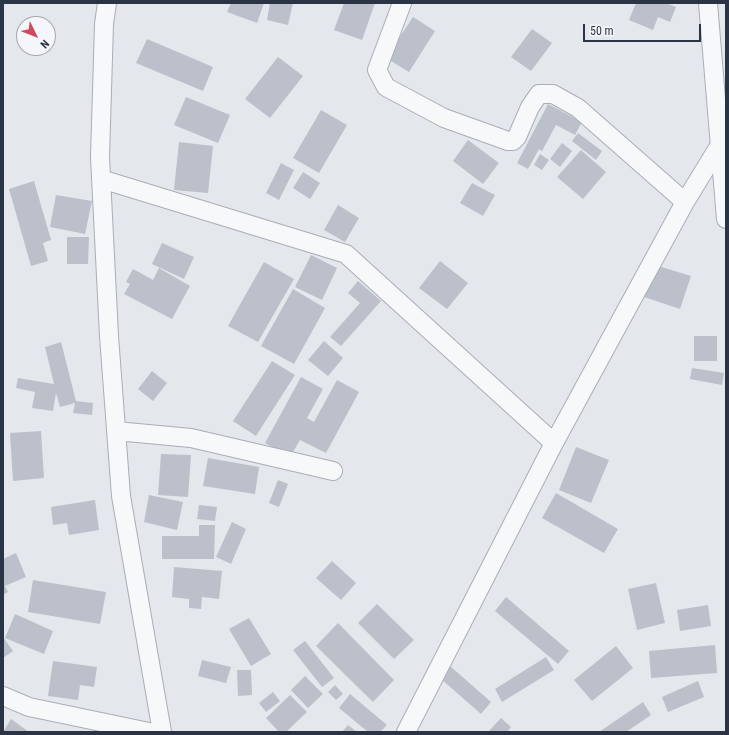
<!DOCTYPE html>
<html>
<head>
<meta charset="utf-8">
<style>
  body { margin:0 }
  #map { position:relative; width:729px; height:735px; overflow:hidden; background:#e4e7ec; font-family:"Roboto Condensed",sans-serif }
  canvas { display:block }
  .frame { position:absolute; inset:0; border:4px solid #2b3445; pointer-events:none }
  .north { position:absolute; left:16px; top:16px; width:40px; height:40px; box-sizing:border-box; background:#f4f6f9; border:1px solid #a4a8b1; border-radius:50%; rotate:133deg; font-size:11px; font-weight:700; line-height:16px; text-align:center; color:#2b3445 }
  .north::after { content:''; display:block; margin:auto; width:14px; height:18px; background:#d1495b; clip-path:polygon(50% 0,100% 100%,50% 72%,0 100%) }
  .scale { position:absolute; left:583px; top:24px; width:118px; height:18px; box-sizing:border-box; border:2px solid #2b3445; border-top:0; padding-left:5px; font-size:12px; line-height:14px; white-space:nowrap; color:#2b3445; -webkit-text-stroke:3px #f4f6f9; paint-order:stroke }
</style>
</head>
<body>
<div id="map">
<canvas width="729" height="735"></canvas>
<div class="frame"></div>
<div class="north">N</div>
<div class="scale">50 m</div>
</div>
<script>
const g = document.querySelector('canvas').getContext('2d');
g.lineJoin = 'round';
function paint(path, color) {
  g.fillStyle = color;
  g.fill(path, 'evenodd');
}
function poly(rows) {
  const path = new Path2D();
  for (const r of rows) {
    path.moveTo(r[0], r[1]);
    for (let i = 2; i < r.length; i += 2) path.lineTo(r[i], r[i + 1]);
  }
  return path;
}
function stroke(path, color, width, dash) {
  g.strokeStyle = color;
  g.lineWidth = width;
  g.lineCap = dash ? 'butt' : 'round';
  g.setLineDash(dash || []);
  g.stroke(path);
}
paint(poly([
  [231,3,264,3,257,23,227,12],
  [270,3,293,3,288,25,267,20],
  [344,3,375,3,362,40,334,30],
  [636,3,666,3,676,7,670,22,658,17,653,30,629,20],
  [413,17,435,31,409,72,386,58],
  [532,29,552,43,531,71,511,57],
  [147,39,213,67,203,91,136,63],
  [278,57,303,76,270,118,245,99],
  [186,97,230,115,218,143,174,125],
  [548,104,582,122,575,135,556,125,542,151,539,149,528,169,517,163],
  [321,110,347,125,319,173,293,158],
  [578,133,602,151,596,160,572,141],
  [468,140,499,163,483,184,453,161],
  [179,142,213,146,208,193,174,190],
  [562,143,572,151,560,167,550,159],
  [581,150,606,172,583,199,557,177],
  [540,154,549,160,542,170,534,165],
  [281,163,294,170,279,200,266,193],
  [303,172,320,183,310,199,293,188],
  [34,181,51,240,43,243,48,261,31,266,9,189],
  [472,183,495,195,483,216,460,203],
  [56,195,92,201,85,234,50,227],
  [338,205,359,218,345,242,324,230],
  [67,237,89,237,88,264,67,264],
  [162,243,194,257,184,279,152,264],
  [311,255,337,268,322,300,295,287],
  [440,261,468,283,447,309,419,288],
  [264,262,294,279,258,342,228,326],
  [655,265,691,276,680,309,644,297],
  [159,268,190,286,172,319,124,294,130,284,126,282,133,269,153,280],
  [358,281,381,301,341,346,330,337,360,303,348,293],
  [293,289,325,308,294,364,261,346],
  [694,336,717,336,717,361,694,361],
  [324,341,343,358,328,376,308,360],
  [61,342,76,401,93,403,92,415,73,413,75,403,60,407,56,393,53,411,32,408,35,392,16,388,18,378,54,384,45,347],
  [272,361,295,375,256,436,233,421],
  [692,368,724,373,722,385,690,379],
  [152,371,167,383,153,401,138,389],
  [301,377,323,389,307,418,314,422,337,380,359,392,326,453,300,440,290,457,265,443],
  [41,431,44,478,13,481,10,433],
  [576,447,609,460,591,503,559,490],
  [161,454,191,455,188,497,158,495],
  [208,458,259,467,255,494,203,486],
  [278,480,288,484,279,507,269,503],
  [556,493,618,529,604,553,542,518],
  [149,495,183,502,177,530,144,522],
  [95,500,99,530,69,535,67,523,53,525,51,507],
  [199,505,217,507,215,521,197,519],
  [232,522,246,529,231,564,216,557],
  [199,525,215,525,214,559,162,559,162,536,199,536],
  [16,553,26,577,5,586,8,592,3,595,3,559],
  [332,561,356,583,341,600,316,578],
  [174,567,222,571,219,599,202,597,201,609,189,608,189,599,172,597],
  [33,580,106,592,100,624,28,612],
  [656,583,665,623,637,630,628,589],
  [506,597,569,651,558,664,495,611],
  [377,604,414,640,394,659,358,623],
  [708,605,711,626,680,631,677,610],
  [15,614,53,631,44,654,5,638],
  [249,618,271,654,251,666,229,629],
  [338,623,394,680,373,702,316,646],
  [3,637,13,651,3,658],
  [305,641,334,678,322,687,293,650],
  [715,645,717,673,651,678,649,651],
  [616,646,633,668,592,701,574,680],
  [546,657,554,670,502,702,495,689],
  [202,660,231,667,226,683,198,676],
  [53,661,97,667,94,687,80,685,78,700,48,696],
  [450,666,491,702,481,714,440,678],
  [237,670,251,670,252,695,238,696],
  [305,676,323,694,308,708,291,690],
  [698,681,704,697,668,712,662,697],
  [335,685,343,694,336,700,328,692],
  [273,692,280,701,266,712,259,703],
  [350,694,387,725,380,732,368,732,339,708],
  [290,695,307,712,286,732,279,732,266,718],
  [643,702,651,715,626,732,599,732],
  [501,718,511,727,507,732,488,732],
  [11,719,29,732,3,732],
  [348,725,357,732,342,732]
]), '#bbc0ca');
const minor = poly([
  [107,3,104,24,100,157,109,336,121,496,162,732],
  [402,3,377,70,386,87,444,118,508,141,513,141,517,137,530,107,539,94,553,94,578,108,685,202],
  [708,3,726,219],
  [101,179,346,254,554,443],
  [116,431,191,438,333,471],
  [3,696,29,707,149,732],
  [406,732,554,443,685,202,721,143,726,140]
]);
stroke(minor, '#a9aeb7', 20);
stroke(minor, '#f7f8fa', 18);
</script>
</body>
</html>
